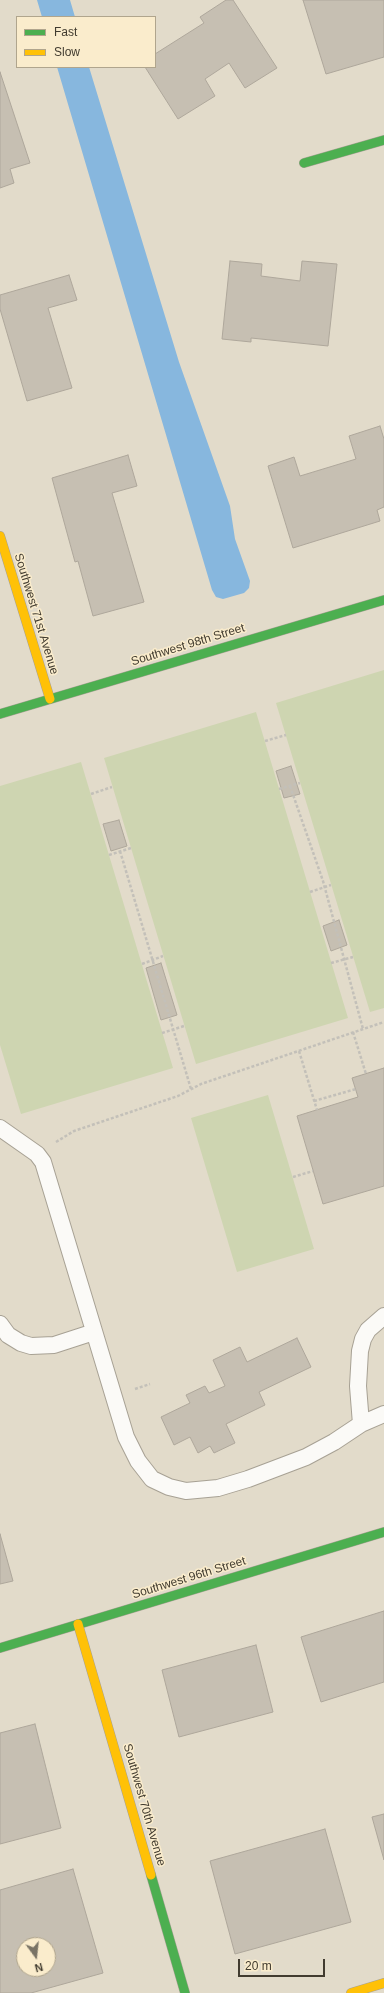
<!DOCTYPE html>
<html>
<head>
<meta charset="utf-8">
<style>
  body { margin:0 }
  #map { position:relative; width:384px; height:1993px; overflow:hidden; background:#e2dbca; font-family:Arial,sans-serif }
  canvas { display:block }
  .legend { position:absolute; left:16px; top:16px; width:140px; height:52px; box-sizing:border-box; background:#faeccc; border:1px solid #b0a58d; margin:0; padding:5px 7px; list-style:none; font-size:12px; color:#413b2f }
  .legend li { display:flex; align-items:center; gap:8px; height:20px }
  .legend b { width:20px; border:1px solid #b0a58d }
  .north { position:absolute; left:16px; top:1937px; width:40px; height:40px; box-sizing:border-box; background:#faeccc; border:1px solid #b0a58d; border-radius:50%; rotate:165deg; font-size:11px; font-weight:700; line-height:16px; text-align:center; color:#413b2f }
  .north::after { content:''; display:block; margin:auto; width:14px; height:18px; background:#797365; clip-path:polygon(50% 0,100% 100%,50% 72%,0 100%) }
  .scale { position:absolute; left:238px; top:1959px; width:87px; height:18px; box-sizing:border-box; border:2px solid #413b2f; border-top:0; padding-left:5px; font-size:12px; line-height:14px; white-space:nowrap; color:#413b2f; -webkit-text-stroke:3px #faeccc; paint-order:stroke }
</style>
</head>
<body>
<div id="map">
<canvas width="384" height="1993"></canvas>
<ul class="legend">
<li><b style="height:5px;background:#4caf50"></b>Fast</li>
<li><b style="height:5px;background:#ffc107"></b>Slow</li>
</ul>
<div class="north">N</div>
<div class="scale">20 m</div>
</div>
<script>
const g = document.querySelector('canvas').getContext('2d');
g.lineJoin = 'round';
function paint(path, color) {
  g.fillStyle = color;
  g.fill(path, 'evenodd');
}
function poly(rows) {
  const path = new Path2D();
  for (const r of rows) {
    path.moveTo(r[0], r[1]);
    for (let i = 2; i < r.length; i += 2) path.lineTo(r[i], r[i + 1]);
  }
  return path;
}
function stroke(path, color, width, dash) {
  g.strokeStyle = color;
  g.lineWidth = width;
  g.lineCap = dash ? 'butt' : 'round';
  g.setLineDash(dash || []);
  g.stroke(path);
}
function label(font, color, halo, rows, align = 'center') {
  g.font = font + ' Arial,sans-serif';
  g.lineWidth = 3;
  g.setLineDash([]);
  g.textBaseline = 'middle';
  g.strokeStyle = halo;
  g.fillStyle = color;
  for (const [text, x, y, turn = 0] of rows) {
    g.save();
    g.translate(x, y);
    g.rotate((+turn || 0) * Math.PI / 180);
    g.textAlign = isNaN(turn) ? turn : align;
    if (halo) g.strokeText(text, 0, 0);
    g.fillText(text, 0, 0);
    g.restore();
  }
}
paint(poly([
  [384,670,384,1008,370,1012,276,703],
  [256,712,348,1018,196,1064,104,758],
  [81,762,173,1068,21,1114,0,1045,0,786],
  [268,1095,314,1249,237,1272,191,1118]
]), '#ced5b1');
paint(poly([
  [37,0,70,0,75,17,42,17],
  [57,67,89,67,179,362,230,506,235,539,250,581,249,588,244,593,223,599,216,597,212,590]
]), '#87b7de');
const building = poly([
  [226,0,233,0,277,68,245,88,229,63,205,79,215,96,178,119,145,67,155,67,155,54,204,23,200,17,226,0],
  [303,0,384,0,384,57,326,74,303,0],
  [0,72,30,163,10,169,14,183,0,188,0,72],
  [230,261,262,264,261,276,300,281,302,261,337,264,328,346,251,338,251,342,222,339,230,261],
  [69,275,77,300,48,308,72,388,27,401,0,309,0,295,69,275],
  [380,426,384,439,384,507,377,510,380,521,293,548,268,466,294,457,300,476,356,459,349,436,380,426],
  [128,455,137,486,112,493,144,602,93,616,78,561,75,562,52,478,128,455],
  [291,766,300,794,284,798,276,771,291,766],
  [119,820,127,846,111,851,103,824,119,820],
  [339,920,347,945,331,951,323,926,339,920],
  [161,963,177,1015,161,1020,146,968,161,963],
  [384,1068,384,1186,323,1204,297,1116,358,1097,352,1078,384,1068],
  [297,1338,311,1367,259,1392,265,1405,226,1424,235,1443,214,1453,210,1446,198,1453,190,1437,174,1445,161,1417,190,1403,186,1395,205,1386,209,1393,225,1386,213,1360,240,1347,247,1362,297,1338],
  [0,1534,13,1581,0,1584,0,1534],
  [384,1611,384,1682,321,1702,301,1637,384,1611],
  [256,1645,273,1712,179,1737,162,1670,256,1645],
  [35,1724,61,1828,0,1844,0,1733,35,1724],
  [384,1814,384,1860,372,1817,384,1814],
  [325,1829,351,1922,235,1954,210,1861,325,1829],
  [73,1869,103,1973,31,1993,0,1993,0,1890,73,1869],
  [24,1945,48,1945,48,1969,24,1969,24,1945]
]);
paint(building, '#c6bfb2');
stroke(building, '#aea79b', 1);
const lane = poly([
  [0,1128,37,1154,43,1162,126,1437,138,1461,152,1479,169,1487,186,1491,218,1488,248,1479,306,1457,334,1442,361,1424,384,1414],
  [0,1324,8,1335,21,1343,31,1346,54,1345,94,1332],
  [361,1424,358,1386,360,1351,363,1339,368,1330,384,1316]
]);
const fast = poly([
  [304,163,384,140],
  [0,714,384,600],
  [0,1648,384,1532],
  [151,1875,185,1993]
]);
const slow = poly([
  [0,536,50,699],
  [78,1624,151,1875],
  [351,1993,384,1983]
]);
stroke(lane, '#a7a194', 18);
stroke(fast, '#a7a194', 10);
stroke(slow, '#a7a194', 10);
stroke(poly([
  [265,741,286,735],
  [290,786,323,881,363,1029],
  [279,789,300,783],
  [91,794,112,787],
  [120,851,191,1089],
  [109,855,131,848],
  [310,892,331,885],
  [331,963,353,957],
  [142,964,163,956],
  [353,1032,366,1074],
  [162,1033,184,1026],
  [299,1051,317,1110],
  [314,1101,356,1089],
  [56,1142,74,1131,178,1096,201,1084,384,1022],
  [293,1177,313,1171],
  [135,1389,150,1384]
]), '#c3c0b9', 2.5, [3, 2]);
stroke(lane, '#fbfaf7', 16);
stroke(fast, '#4caf50', 9);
stroke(slow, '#ffc107', 9);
label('12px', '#413b2f', '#faeccc', [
  ["Southwest 71st Avenue",36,614,73],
  ["Southwest 98th Street",188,645,-17],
  ["Southwest 96th Street",189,1578,-17],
  ["Southwest 70th Avenue",144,1805,74]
]);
</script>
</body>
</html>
